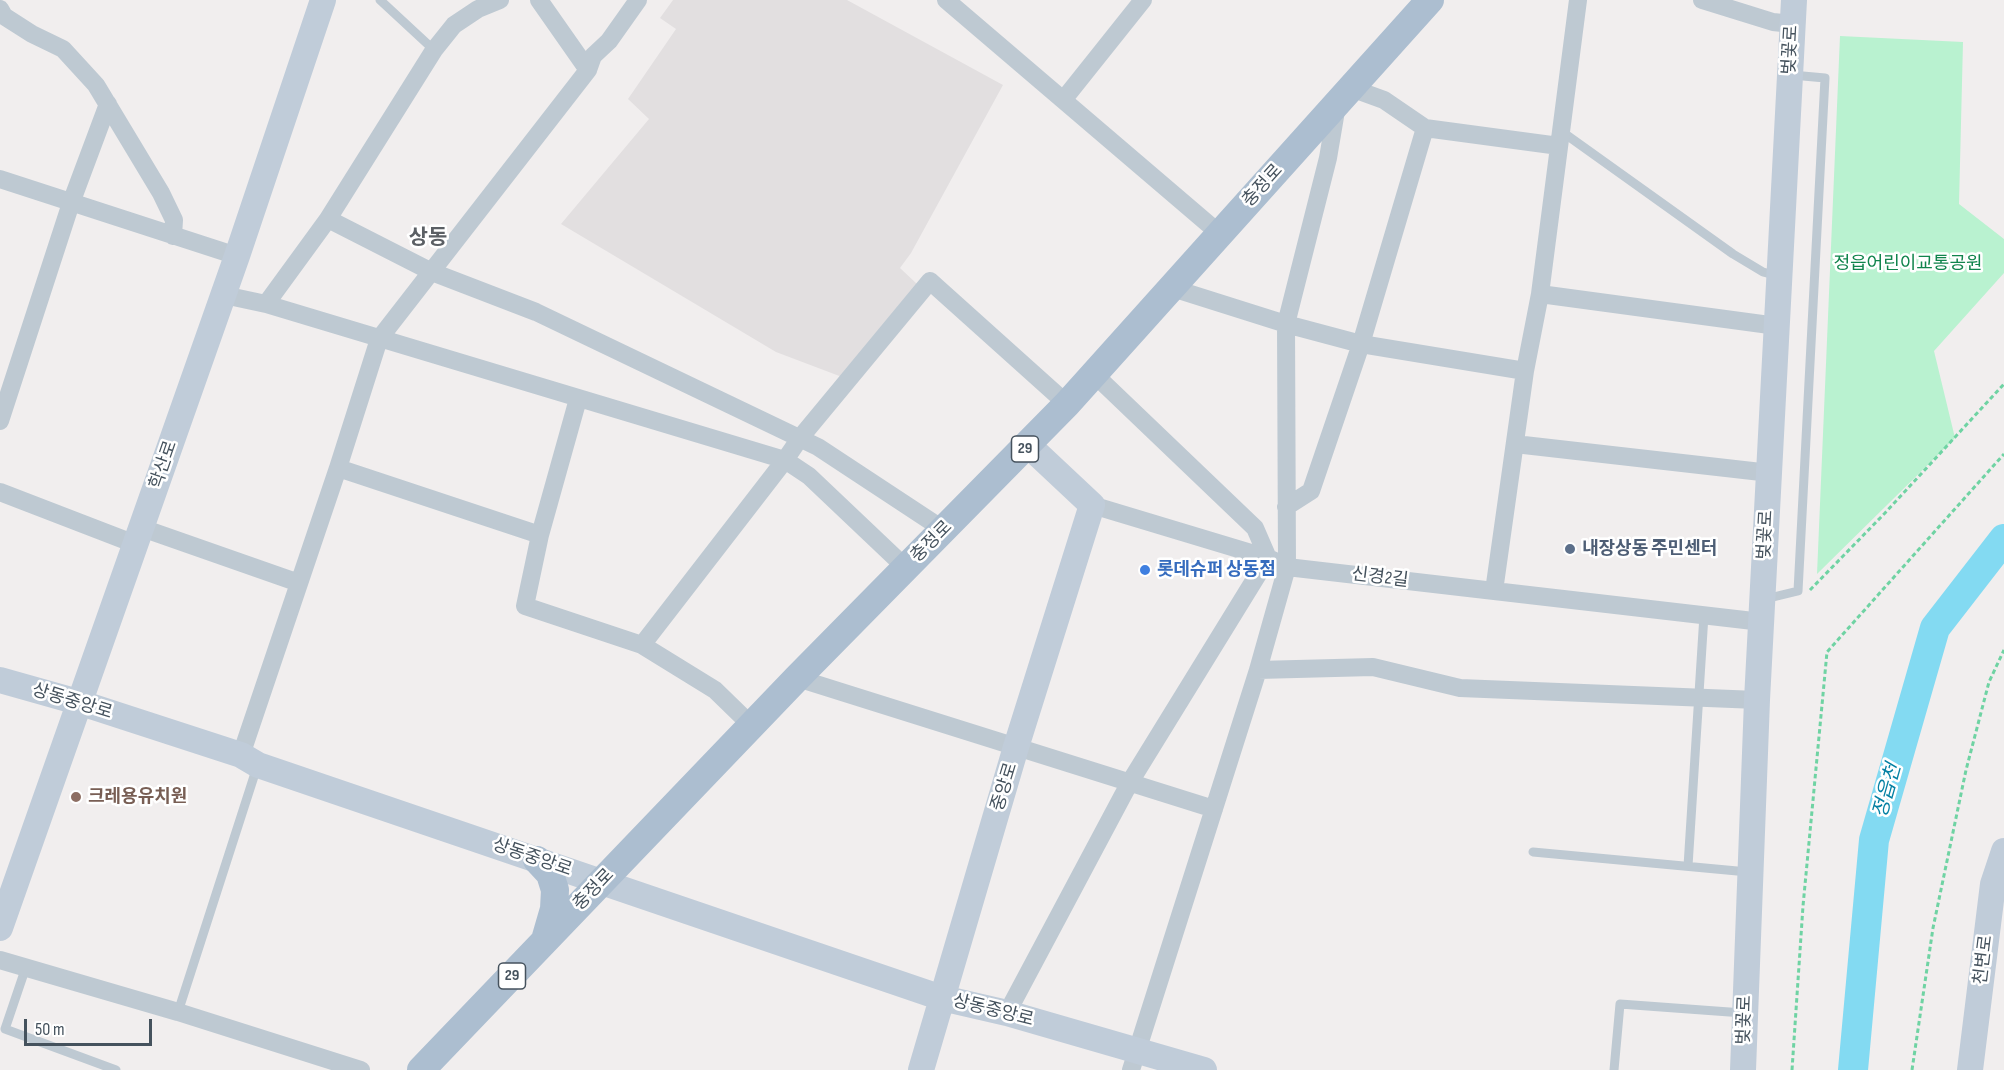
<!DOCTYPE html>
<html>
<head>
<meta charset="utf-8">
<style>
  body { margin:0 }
  #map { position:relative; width:2004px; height:1070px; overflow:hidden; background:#f1eeee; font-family:"Sofia Sans Condensed",sans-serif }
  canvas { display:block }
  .scale { position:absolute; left:24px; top:1019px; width:128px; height:27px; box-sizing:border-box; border:3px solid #45525d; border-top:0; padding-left:8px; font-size:18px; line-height:21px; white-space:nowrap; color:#45525d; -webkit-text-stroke:4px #fff; paint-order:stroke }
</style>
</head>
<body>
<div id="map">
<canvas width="2004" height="1070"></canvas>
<div class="scale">50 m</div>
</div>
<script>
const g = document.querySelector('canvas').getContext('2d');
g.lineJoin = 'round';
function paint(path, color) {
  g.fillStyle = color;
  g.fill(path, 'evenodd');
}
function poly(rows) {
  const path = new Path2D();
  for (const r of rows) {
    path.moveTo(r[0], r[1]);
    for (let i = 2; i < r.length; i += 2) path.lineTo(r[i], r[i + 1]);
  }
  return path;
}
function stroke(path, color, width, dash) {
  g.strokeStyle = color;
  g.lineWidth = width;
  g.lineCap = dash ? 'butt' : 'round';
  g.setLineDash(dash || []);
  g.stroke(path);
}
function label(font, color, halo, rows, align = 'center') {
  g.font = font + ' "Sofia Sans Condensed","Noto Sans KR",sans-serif';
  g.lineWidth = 5;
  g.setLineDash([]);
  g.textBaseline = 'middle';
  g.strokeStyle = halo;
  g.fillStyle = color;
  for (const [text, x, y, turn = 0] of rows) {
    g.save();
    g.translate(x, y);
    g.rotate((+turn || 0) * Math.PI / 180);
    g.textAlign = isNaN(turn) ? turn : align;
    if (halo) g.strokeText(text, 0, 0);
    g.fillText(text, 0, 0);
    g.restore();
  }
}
paint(poly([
  [673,0,847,0,1003,85,911,253,900,268,917,284,842,377,776,352,561,224,649,119,628,99,676,29,660,18]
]), '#e2dfe0');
paint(poly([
  [1840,36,1963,42,1959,204,2004,239,2004,273,1934,351,1955,438,1817,574]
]), '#b9f2d0');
stroke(poly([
  [1853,1070,1874,840,1935,628,2004,539]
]), '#83daf2', 30);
stroke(poly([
  [1810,590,1885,513,2004,384],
  [1792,1070,1803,906,1827,652,2004,454],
  [1912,1070,1933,928,1966,770,1989,682,2004,650]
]), '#6fd3a3', 3, [4.5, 3]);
stroke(poly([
  [380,0,434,50],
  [1561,131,1733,254,1763,272,1778,276],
  [1765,599,1798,591,1825,78,1792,75],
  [1533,852,1748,872],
  [1688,866,1704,615],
  [26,967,5,1029,116,1070],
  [178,1012,257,767],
  [1614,1070,1620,1004,1743,1013]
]), '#bec9d2', 9);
stroke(poly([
  [946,0,1220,234],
  [1702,0,1773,22,1792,24],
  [0,9,4,16,32,34,63,49,96,85,161,193,174,220,173,236],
  [588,70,593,56,609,41,638,0],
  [1351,88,1384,100,1425,128,1559,146],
  [1064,99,1143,0],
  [0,179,237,256],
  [328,219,432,272,536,312,818,447,944,530],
  [1172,288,1286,324,1361,344,1525,371],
  [1540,294,1777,326],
  [224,295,266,304,785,460,809,476,906,568],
  [266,304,328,219,434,50,454,25,478,9,500,0],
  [0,421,71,203,108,104],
  [1515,444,1770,473],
  [338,468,379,339,588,70,539,0],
  [0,492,135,544],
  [1092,505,1268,558,1287,567,1762,622],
  [1286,507,1311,491,1361,344,1425,128],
  [142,528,299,583],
  [540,535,578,399],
  [1494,591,1525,371,1540,294,1578,0],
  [642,645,785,460,800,438,930,281,1067,404],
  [1258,670,1287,567,1286,324,1328,158,1337,105],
  [797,678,1214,809],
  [241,755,338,468,540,535,525,606,642,645,715,690,752,726],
  [0,960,178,1012,361,1070],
  [1007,1013,1130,782,1268,558,1255,528,1095,375],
  [1131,1070,1258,670,1373,667,1460,688,1757,700]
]), '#bec9d2', 18);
stroke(poly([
  [0,680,78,702,241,755,258,765,942,998,1007,1013,1204,1070],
  [0,928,237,256,323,0],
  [921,1070,1016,747,1092,505,1028,445],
  [1743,1070,1757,700,1794,0],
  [1970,1070,1993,884,2004,851]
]), '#c0ccd9', 26);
stroke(poly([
  [537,860,550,874,555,890,554,909,545,940],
  [421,1070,797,678,1067,404,1430,0]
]), '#acbed0', 28);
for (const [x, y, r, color] of [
  [1570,549,6,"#5c6f8a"],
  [1145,570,6,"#3f7fe0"],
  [76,797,6,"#8d6e63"]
]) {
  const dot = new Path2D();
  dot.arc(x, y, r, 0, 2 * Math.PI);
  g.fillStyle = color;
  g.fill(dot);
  stroke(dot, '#fff', 2);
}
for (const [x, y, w] of [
  [1025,449,27],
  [512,976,27]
]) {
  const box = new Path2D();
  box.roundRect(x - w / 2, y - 13, w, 26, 4.5);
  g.fillStyle = '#fff';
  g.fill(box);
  stroke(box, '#45525d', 1.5);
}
label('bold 16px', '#45525d', null, [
  ["29",1025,449],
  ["29",512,976]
]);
label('18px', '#45525d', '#fff', [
  ["벚꽃로",1791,50,-87],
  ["충정로",1263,186,-48],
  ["학산로",164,465,-71],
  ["벚꽃로",1766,535,-87],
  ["충정로",932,542,-45],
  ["신경2길",1380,578,7],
  ["상동중앙로",72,702,17],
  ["중앙로",1005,787,-73],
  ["상동중앙로",532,858,19],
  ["충정로",594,890,-46],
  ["천변로",1984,960,-83],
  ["상동중앙로",993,1011,14],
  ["벚꽃로",1745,1020,-88]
]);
label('18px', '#10844c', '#fff', [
  ["정읍어린이교통공원",1908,264]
]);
label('bold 18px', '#4e5e75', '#fff', [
  ["내장상동 주민센터",1582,549]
], 'left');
label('bold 18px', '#366cbe', '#fff', [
  ["롯데슈퍼 상동점",1157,570]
], 'left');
label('bold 18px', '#785e54', '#fff', [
  ["크레용유치원",88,797]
], 'left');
label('italic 20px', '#0480a3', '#fff', [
  ["정읍천",1888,791,-74]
]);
label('bold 21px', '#5b5f64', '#fff', [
  ["상동",428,239]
]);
</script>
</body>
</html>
